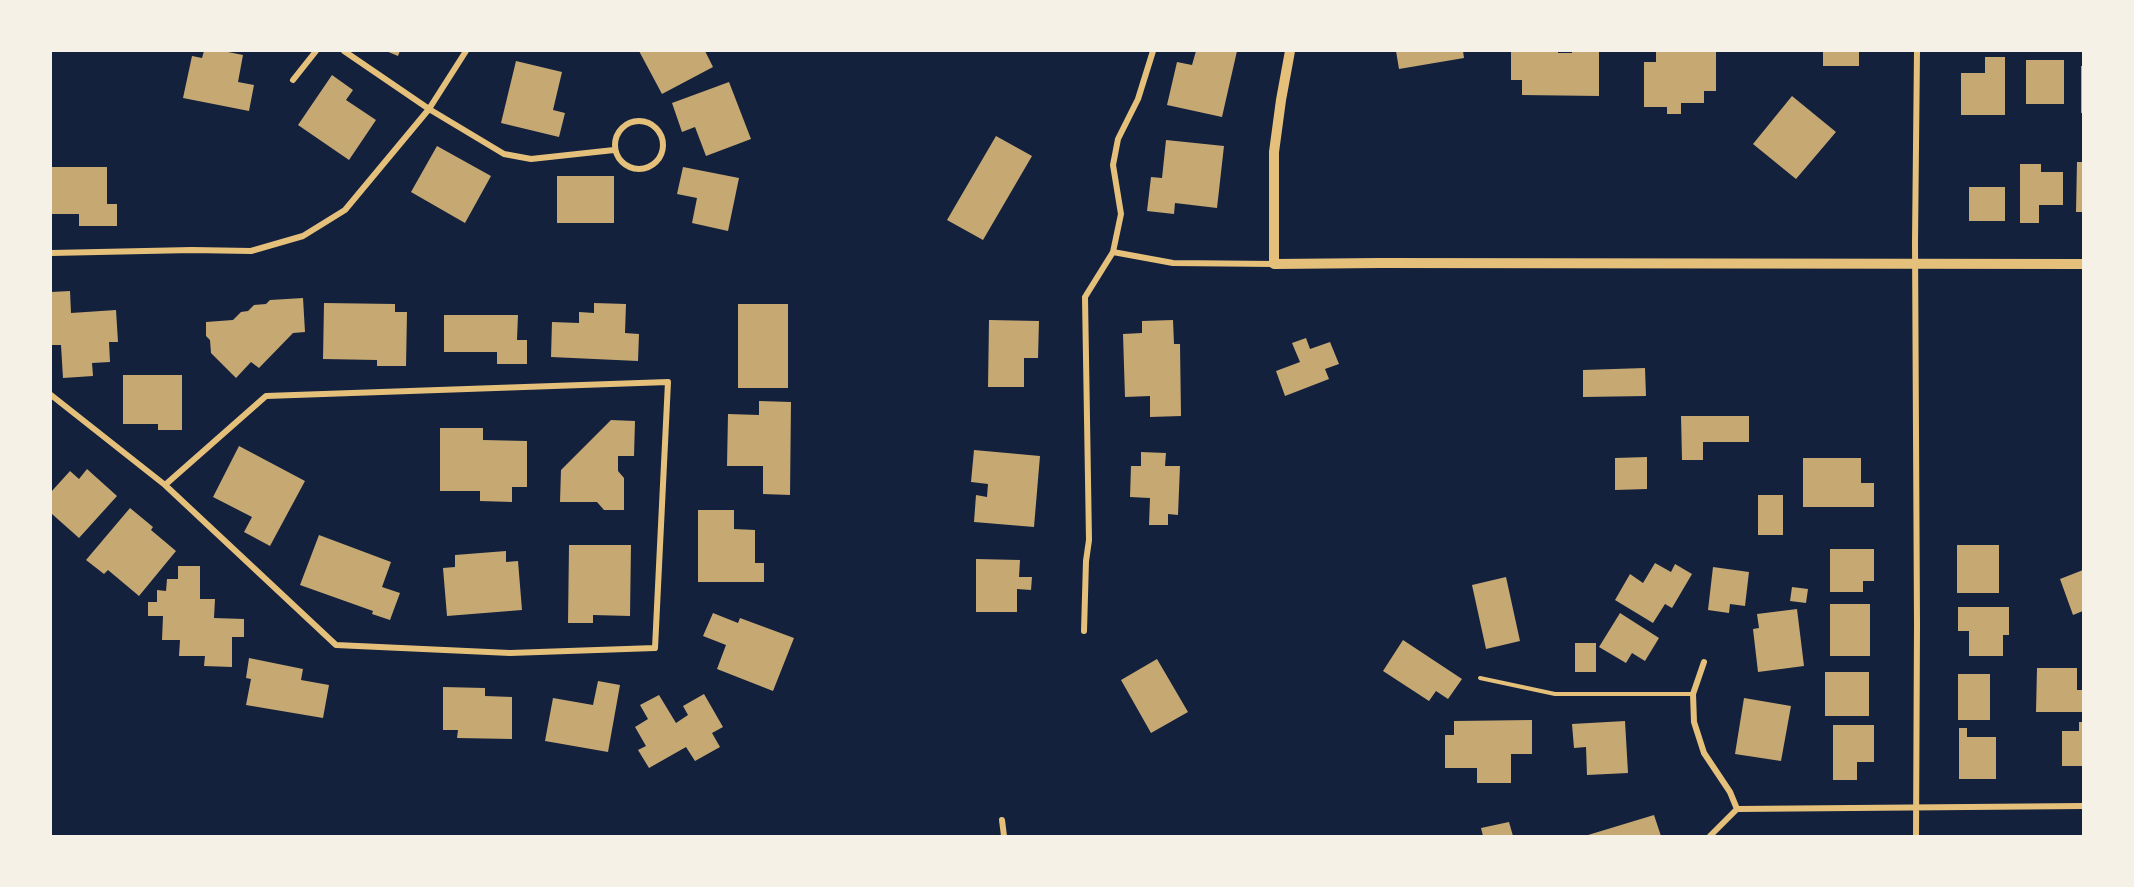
<!DOCTYPE html>
<html>
<head>
<meta charset="utf-8">
<style>
  body { margin:0 }
  #map { position:relative; width:2134px; height:887px; overflow:hidden; background:#14213d; font-family:"Source Sans 3",sans-serif }
  canvas { display:block }
  .frame { position:absolute; inset:0; border:52px solid #f6f1e7; pointer-events:none }
</style>
</head>
<body>
<div id="map">
<canvas width="2134" height="887"></canvas>
<div class="frame"></div>
</div>
<script>
const g = document.querySelector('canvas').getContext('2d');
g.lineJoin = 'round';
function paint(path, color) {
  g.fillStyle = color;
  g.fill(path, 'evenodd');
}
function poly(rows) {
  const path = new Path2D();
  for (const r of rows) {
    if (r.length === 3) {
      path.moveTo(r[0] + r[2], r[1]);
      path.arc(r[0], r[1], r[2], 0, 2 * Math.PI);
      continue;
    }
    path.moveTo(r[0], r[1]);
    for (let i = 2; i < r.length; i += 2) path.lineTo(r[i], r[i + 1]);
  }
  return path;
}
function stroke(path, color, width, dash) {
  g.strokeStyle = color;
  g.lineWidth = width;
  g.lineCap = dash ? 'butt' : 'round';
  g.setLineDash(dash || []);
  g.stroke(path);
}
paint(poly([
  [204,51,223,51,243,55,238,82,254,85,249,111,183,98,192,56,202,58],
  [386,51,400,51,398,56],
  [639,51,705,51,713,67,662,94],
  [1196,51,1237,51,1222,117,1167,105,1177,62,1192,65],
  [1396,51,1463,51,1464,58,1399,69],
  [1511,51,1558,51,1558,53,1572,53,1572,51,1599,51,1599,96,1522,95,1522,80,1511,80],
  [1823,51,1859,51,1859,66,1823,66],
  [1656,52,1716,52,1716,91,1704,91,1704,103,1681,103,1681,114,1667,114,1667,107,1644,107,1644,62,1656,62],
  [1985,57,2005,57,2005,115,1961,115,1961,73,1985,73],
  [2026,60,2064,60,2064,104,2026,104],
  [516,61,562,72,553,110,565,113,559,137,501,123],
  [2081,66,2083,66,2083,113,2081,113],
  [332,75,353,90,346,100,376,120,349,160,298,125],
  [729,82,751,139,706,156,695,127,682,132,672,103],
  [1792,96,1836,132,1796,179,1753,144],
  [996,136,1032,156,983,240,947,220],
  [1166,140,1224,146,1217,208,1175,203,1174,214,1147,211,1151,177,1162,178],
  [437,146,491,176,465,223,411,192],
  [2077,162,2083,162,2083,212,2076,212],
  [2020,164,2041,164,2041,172,2063,172,2063,205,2039,205,2039,223,2020,223],
  [51,167,107,167,107,204,117,204,117,226,79,226,79,214,51,214],
  [683,167,739,178,728,231,692,223,697,198,677,194],
  [557,176,614,176,614,223,557,223],
  [1969,187,2005,187,2005,221,1969,221],
  [70,291,71,313,116,310,118,342,109,342,110,362,92,363,93,376,63,378,61,345,51,345,51,292],
  [303,298,305,332,293,333,259,368,251,362,236,378,211,353,210,340,206,336,206,322,233,320,241,312,248,311,254,305,266,304,270,300],
  [324,303,395,304,395,312,407,312,406,366,377,366,377,360,323,359],
  [594,303,626,304,625,333,639,334,638,361,551,357,552,322,579,323,579,312,594,313],
  [738,304,788,304,788,388,738,388],
  [444,315,518,315,517,340,527,340,527,364,497,364,497,352,444,352],
  [989,320,1039,321,1038,358,1024,358,1024,387,988,387],
  [1173,320,1174,344,1180,344,1181,416,1150,417,1150,396,1125,397,1123,334,1142,333,1142,321],
  [1306,338,1310,349,1330,342,1339,364,1325,369,1329,379,1285,396,1276,371,1300,362,1292,343],
  [1645,368,1646,396,1583,397,1583,370],
  [123,375,182,375,182,430,158,430,158,424,123,424],
  [759,401,791,402,790,495,763,494,763,466,727,466,728,414,759,415],
  [1681,416,1749,416,1749,442,1703,442,1703,460,1682,460],
  [611,420,635,421,634,456,618,456,618,471,624,478,624,510,604,510,597,502,560,502,561,470],
  [440,428,483,428,483,440,527,441,527,487,512,487,512,502,480,501,480,491,440,491],
  [239,446,305,481,270,546,244,532,252,517,213,497],
  [974,450,1040,456,1034,527,974,522,976,495,987,497,988,484,971,482],
  [1141,452,1166,453,1165,466,1180,466,1178,515,1168,514,1168,525,1149,525,1150,498,1130,497,1131,466,1141,466],
  [1647,457,1647,489,1615,490,1615,458],
  [1803,458,1861,458,1861,483,1874,483,1874,507,1803,507],
  [87,469,117,496,79,538,52,514,51,515,51,492,70,471,79,479],
  [1758,495,1783,495,1783,535,1758,535],
  [130,508,153,527,151,530,176,551,139,596,108,570,104,574,86,560],
  [698,510,734,510,734,529,755,530,755,563,764,563,764,582,698,582],
  [319,535,391,562,382,587,400,593,390,620,372,614,373,611,300,585],
  [569,545,631,545,630,616,593,615,593,623,568,623],
  [1957,545,1999,545,1999,593,1957,593],
  [1830,549,1874,549,1874,581,1863,581,1863,592,1830,592],
  [506,551,506,562,518,561,522,610,447,616,443,568,455,567,455,555],
  [976,559,1020,560,1019,577,1032,577,1031,590,1017,589,1017,612,976,612],
  [1655,563,1671,572,1675,564,1692,574,1672,608,1665,604,1653,623,1615,600,1630,574,1643,583],
  [178,566,200,566,200,599,215,599,214,618,244,619,244,637,232,637,232,667,204,666,205,656,179,656,180,640,162,640,163,616,148,616,148,602,157,602,157,590,166,591,167,579,178,579],
  [1713,567,1749,572,1745,606,1730,604,1729,613,1708,610],
  [2083,570,2083,611,2073,615,2060,579],
  [1506,577,1520,641,1486,649,1472,585],
  [1792,587,1808,589,1806,603,1790,601],
  [1830,604,1870,604,1870,656,1830,656],
  [1958,607,2009,607,2009,635,2003,635,2003,656,1969,656,1969,631,1958,631],
  [1797,609,1804,666,1758,672,1753,629,1759,628,1757,614],
  [713,613,738,623,740,618,794,638,773,691,717,669,726,645,703,636],
  [1620,613,1659,638,1645,661,1632,653,1626,663,1599,647],
  [1403,640,1462,679,1448,699,1436,691,1429,701,1383,671],
  [1575,643,1596,643,1596,672,1575,672],
  [249,658,303,669,301,680,329,685,323,718,246,705,251,679,246,678],
  [1157,659,1188,712,1151,733,1121,680],
  [2037,668,2077,668,2077,690,2083,690,2083,712,2036,712],
  [1825,672,1869,672,1869,716,1825,716],
  [1958,674,1990,674,1990,720,1958,720],
  [598,681,620,685,608,752,545,741,553,698,593,705],
  [443,687,485,688,485,696,512,697,512,739,457,738,458,730,443,730],
  [704,694,723,727,712,733,720,747,695,761,686,747,649,768,638,750,646,746,635,727,648,719,640,705,659,695,676,723,688,715,683,706],
  [1744,698,1791,706,1781,761,1735,754],
  [1532,720,1532,754,1511,754,1511,783,1477,783,1477,768,1445,768,1445,735,1454,735,1454,721],
  [1625,721,1628,773,1587,775,1586,747,1574,748,1572,724],
  [2079,722,2083,722,2083,766,2062,766,2062,731,2079,731],
  [1833,725,1874,725,1874,762,1857,762,1857,780,1833,780],
  [1959,728,1967,728,1967,737,1996,737,1996,779,1959,779],
  [1654,815,1661,836,1588,836,1588,835],
  [1509,822,1513,836,1483,836,1481,828]
]), '#c6a872');
stroke(poly([
  [1480,678,1555,694,1693,694]
]), '#e5c07b', 4);
stroke(poly([
  [344,51,429,109,504,154,531,159,614,150],
  [293,80,316,51],
  [639,145,24],
  [1113,252,1173,263,1274,264],
  [51,253,192,250,251,251,303,236,345,210,429,109,466,51],
  [51,395,165,485,336,645,510,653,655,648,668,382,266,396,165,485],
  [1084,631,1086,561,1089,540,1085,297,1113,252,1121,214,1113,165,1118,139,1138,99,1153,51],
  [1704,662,1693,694,1694,722,1704,753,1730,792,1737,809],
  [1737,809,2083,806],
  [1002,820,1004,836],
  [1710,836,1737,809],
  [1916,836,1917,625,1915,242,1917,51]
]), '#e5c07b', 6);
stroke(poly([
  [1290,51,1281,100,1274,152,1274,264,1380,263,2083,264]
]), '#e5c07b', 10);
</script>
</body>
</html>
